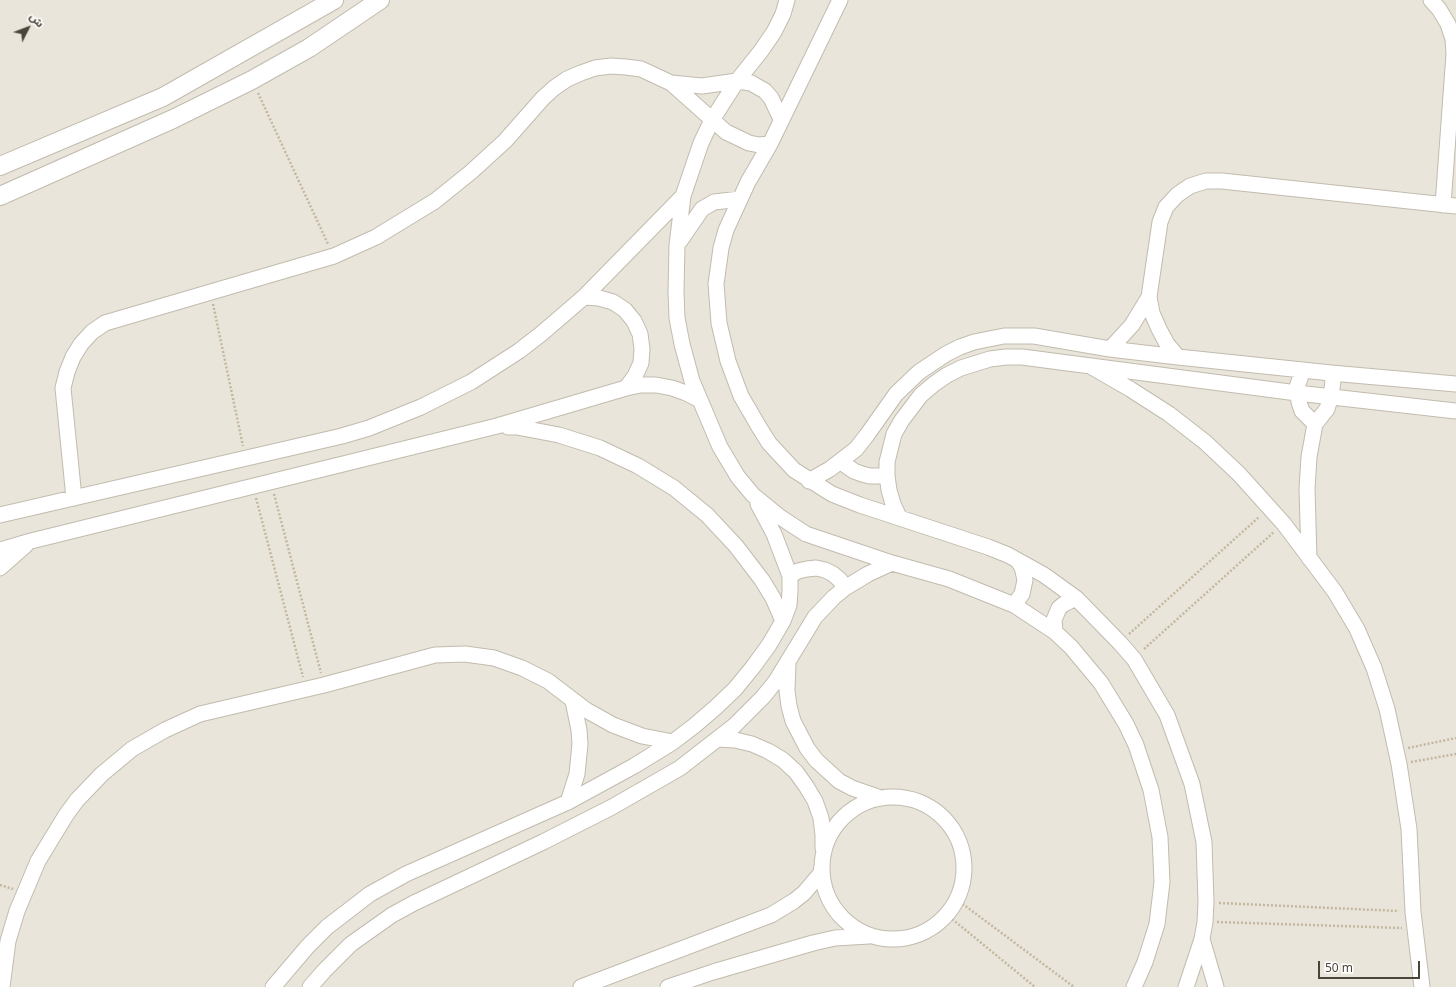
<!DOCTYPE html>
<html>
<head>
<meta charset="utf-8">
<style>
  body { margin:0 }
  #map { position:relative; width:1456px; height:987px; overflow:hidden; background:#f6f3ec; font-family:"Noto Sans","Noto Sans Arabic",sans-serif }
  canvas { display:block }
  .north { position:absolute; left:8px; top:8px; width:40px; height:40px; -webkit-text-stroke:3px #fff; paint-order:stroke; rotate:48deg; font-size:11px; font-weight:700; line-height:16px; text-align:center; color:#4b4439 }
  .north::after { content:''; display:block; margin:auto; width:14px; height:18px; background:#4b4439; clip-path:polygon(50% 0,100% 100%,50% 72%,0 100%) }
  .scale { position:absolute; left:1318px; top:961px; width:102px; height:18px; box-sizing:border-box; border:2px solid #4b4439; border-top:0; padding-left:5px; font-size:12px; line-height:14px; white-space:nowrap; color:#4b4439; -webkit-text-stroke:3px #fff; paint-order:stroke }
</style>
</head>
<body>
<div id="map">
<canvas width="1456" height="987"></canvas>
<div class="north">ش</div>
<div class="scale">50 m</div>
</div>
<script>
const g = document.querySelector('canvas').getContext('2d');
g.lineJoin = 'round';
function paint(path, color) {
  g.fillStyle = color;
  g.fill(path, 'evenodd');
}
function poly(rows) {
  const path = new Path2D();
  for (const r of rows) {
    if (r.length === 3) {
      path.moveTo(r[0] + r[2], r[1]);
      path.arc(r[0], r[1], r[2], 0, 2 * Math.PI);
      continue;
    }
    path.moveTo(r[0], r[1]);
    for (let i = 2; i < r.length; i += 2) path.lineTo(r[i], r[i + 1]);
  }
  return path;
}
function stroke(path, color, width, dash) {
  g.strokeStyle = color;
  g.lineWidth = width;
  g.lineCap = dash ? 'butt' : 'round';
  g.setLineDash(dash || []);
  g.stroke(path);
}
paint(poly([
  [0,0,1456,0,1456,987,0,987]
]), '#eae5da');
const minor = poly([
  [787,0,783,14,774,32,761,51,737,81,712,120,701,143,683,196,677,245,676,292,677,318,682,344,692,381,720,447,738,477,753,495,780,517,806,534,892,563,949,579,1014,605,1055,632,1071,647,1101,683,1126,724,1136,745,1151,790,1160,837,1162,882,1157,924,1145,962,1134,987],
  [840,0,770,144,748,182,726,230,721,248,716,284,719,323,728,361,741,396,759,427,769,443,794,470,832,494,860,505,988,547,1008,555,1044,575,1076,598,1120,643,1134,659,1167,715,1192,784,1204,842,1206,902,1205,922,1202,939,1186,987],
  [1431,0,1439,9,1448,24,1453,39,1454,54,1443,205],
  [671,83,702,86,737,81,751,83,765,91,771,98,781,119],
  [680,241,702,209,714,202,740,199],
  [584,297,599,298,613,302,625,310,634,321,640,334,642,349,641,363,635,376,626,388],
  [1110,349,1132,325,1149,297],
  [1178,357,1167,344,1159,329,1152,313,1149,297,1160,222,1166,207,1177,195,1190,186,1206,181,1222,181,1456,206],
  [1090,366,1130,389,1169,414,1205,442,1239,474,1284,524,1335,592,1357,629,1374,668,1387,709,1399,764,1409,829,1413,912,1422,987],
  [1303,370,1297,387,1299,402,1302,411,1315,424],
  [508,427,517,427,559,435,600,448,638,466,674,488,707,515,736,546,762,580,773,598,783,621],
  [841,462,854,471,862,474,870,476,887,476],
  [809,481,830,469,856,449,867,435,896,394,919,372,946,354,960,347,974,342,1004,336,1034,336,1110,349,1178,357,1331,373,1456,384],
  [74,498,63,388,67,372,73,357,81,344,92,332,105,323,334,256,376,237,435,201,471,172,505,141,543,98,554,88,567,79,581,73,595,68,611,66,626,67,641,69,671,83,726,132,749,143,759,145,770,144],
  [0,515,342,436,369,428,421,407,471,382,519,351,541,334,584,297,683,196],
  [899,517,893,504,889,490,887,476,887,462,894,434,902,420,921,395,934,384,947,375,961,368,990,359,1006,357,1022,357,1297,393,1456,411],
  [0,550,31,541,497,426,626,388,641,385,656,385,672,388,686,393,700,400],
  [1309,558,1307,489,1309,457,1315,424,1327,409,1331,396,1333,381,1331,373],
  [0,568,26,545],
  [790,576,798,571,807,569,816,568,825,570,833,574,840,580,845,588],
  [1014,605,1022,594,1025,580,1022,567,1018,561],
  [1055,632,1054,620,1059,608,1064,604,1076,598],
  [788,663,787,691,789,706,793,721,807,748,816,760,839,781,852,788,881,798],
  [717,739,735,740,752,744,768,751,783,760,796,772,806,786,815,801,821,818,823,835,823,848],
  [893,868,71],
  [568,802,577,774,580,744,579,730,573,701],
  [1202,939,1216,987],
  [2,987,8,941,17,911,38,861,66,815,77,800,102,774,132,749,165,730,200,714,324,685,435,655,465,654,494,658,522,668,548,681,586,710,613,725,642,736,673,742],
  [273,987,308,946,327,927,370,894,406,874,568,802,634,766,673,742,694,726,715,708,735,689,753,667,769,645,783,621,789,605,790,591,790,576,774,534,758,504],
  [310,987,324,971,351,944,392,915,414,903,543,842,612,807,680,768,734,726,763,697,776,681,815,617,834,597,845,588,868,574,892,563],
  [581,987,771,915,794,901,804,893,821,873,822,866],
  [668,987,713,972,813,943,835,938,869,936]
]);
const tertiary = poly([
  [0,166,163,97,334,0],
  [0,196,173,119,252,80,309,48,380,0]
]);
stroke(minor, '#c2bbae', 17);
stroke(tertiary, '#c2bbae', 20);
stroke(poly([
  [258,93,328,244],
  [213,304,243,446],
  [274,494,321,673],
  [256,498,303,677],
  [1129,634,1259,517],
  [1144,649,1274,532],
  [1408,748,1456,738],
  [1411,762,1456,754],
  [0,885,13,889],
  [956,899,1074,987],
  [1219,903,1399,911],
  [946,914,1035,987],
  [1217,922,1402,928]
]), '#c4b79f', 2.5, [2, 2]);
stroke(minor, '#fff', 15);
stroke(tertiary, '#fff', 18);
</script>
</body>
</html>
